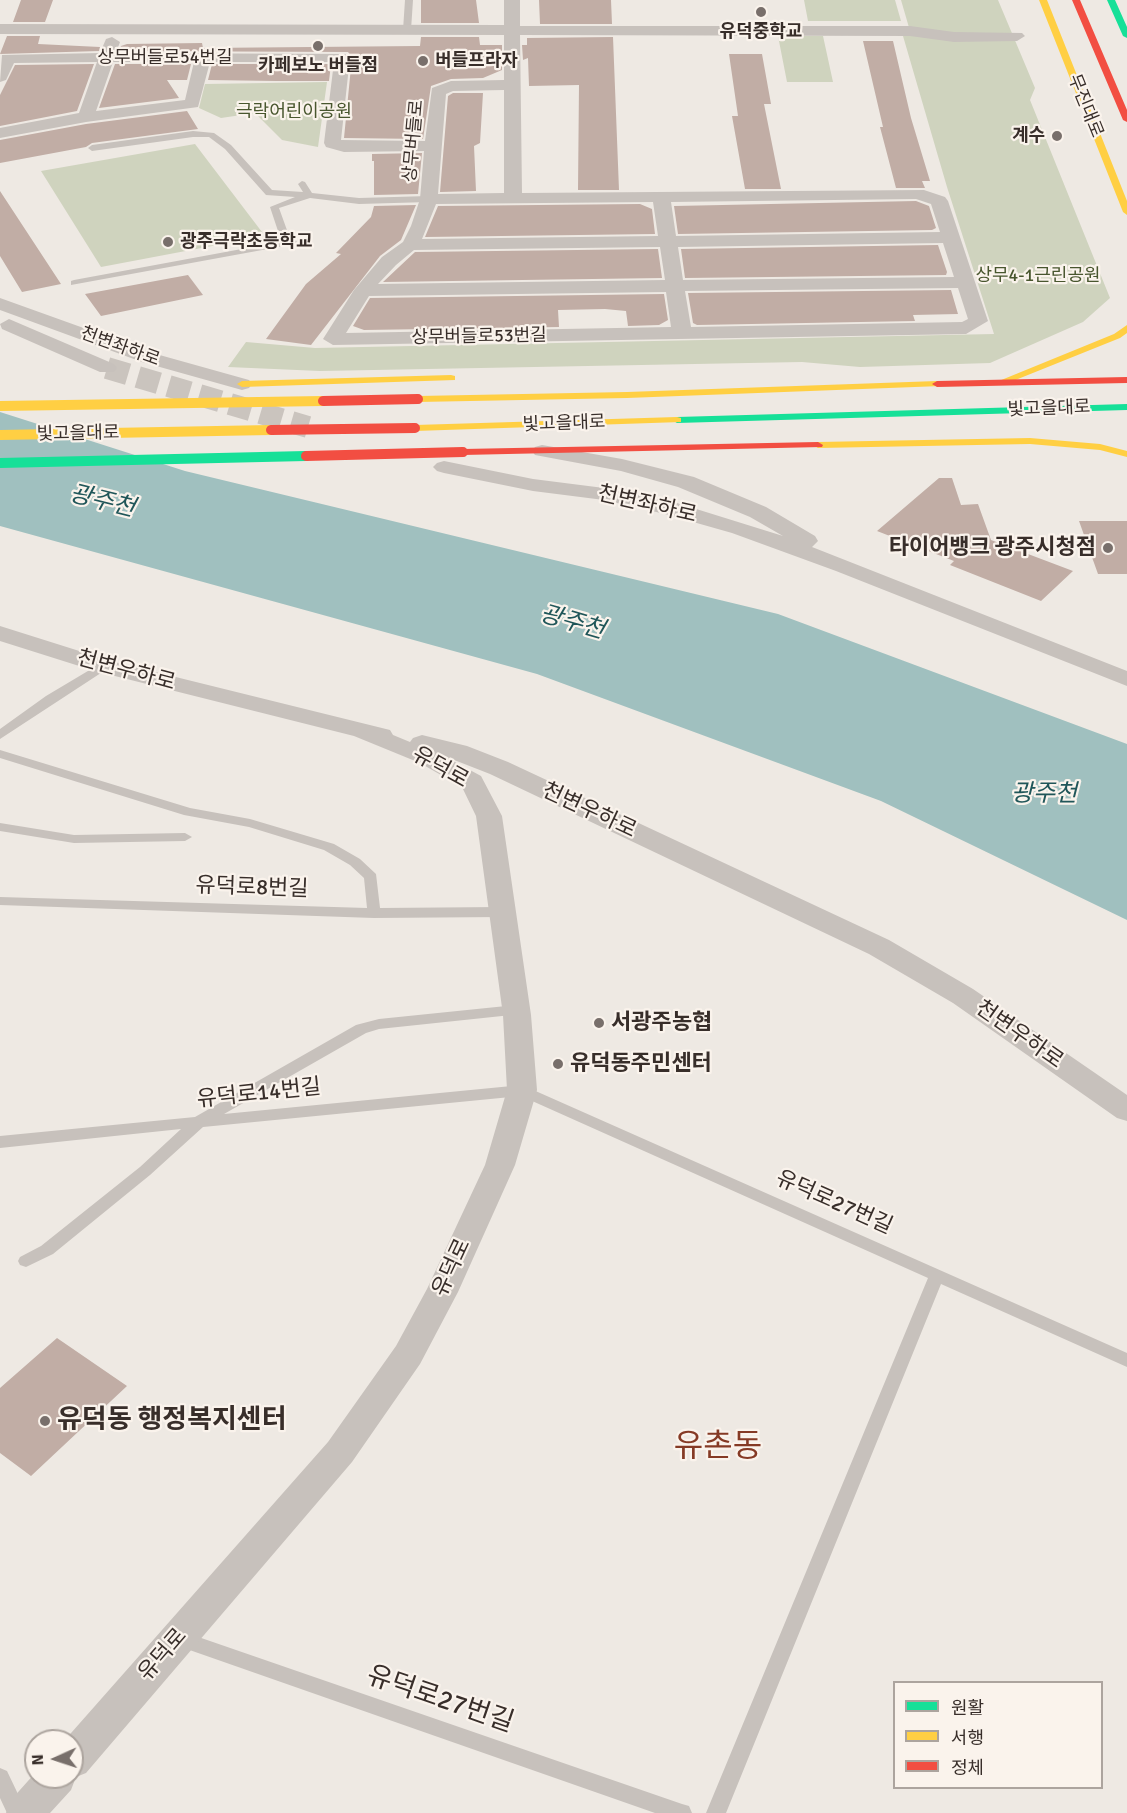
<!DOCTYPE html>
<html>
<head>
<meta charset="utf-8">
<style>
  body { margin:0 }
  #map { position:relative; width:1127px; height:1813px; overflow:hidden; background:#eee9e3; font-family:Signika,"Noto Sans KR",sans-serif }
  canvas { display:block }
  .legend { position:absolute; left:893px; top:1681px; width:210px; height:108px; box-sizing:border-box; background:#faf3ec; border:2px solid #aca49e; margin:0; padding:8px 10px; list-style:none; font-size:18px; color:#382e2a }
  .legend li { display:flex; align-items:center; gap:12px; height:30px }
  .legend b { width:30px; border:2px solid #aca49e }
  .north { position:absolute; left:24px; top:1729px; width:60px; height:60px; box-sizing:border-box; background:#faf3ec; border:2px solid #aca49e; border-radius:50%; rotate:267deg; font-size:16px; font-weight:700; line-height:24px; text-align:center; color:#382e2a }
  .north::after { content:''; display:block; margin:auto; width:21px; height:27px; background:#786f6b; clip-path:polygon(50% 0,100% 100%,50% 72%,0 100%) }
</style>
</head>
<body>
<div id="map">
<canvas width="1127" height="1813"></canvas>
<ul class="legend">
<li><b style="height:8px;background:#16e098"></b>원활</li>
<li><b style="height:8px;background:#ffcf43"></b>서행</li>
<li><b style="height:8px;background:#f24e42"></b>정체</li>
</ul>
<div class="north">N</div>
</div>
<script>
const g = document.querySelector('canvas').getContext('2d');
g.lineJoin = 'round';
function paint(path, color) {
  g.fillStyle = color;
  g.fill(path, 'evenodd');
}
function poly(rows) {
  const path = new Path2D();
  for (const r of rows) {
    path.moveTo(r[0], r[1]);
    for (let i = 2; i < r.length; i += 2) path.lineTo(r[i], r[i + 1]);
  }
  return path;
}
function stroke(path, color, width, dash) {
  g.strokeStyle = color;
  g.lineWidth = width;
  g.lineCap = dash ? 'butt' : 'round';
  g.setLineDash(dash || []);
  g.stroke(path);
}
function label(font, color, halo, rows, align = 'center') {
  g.font = font + ' Signika,"Noto Sans KR",sans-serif';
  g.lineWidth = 4.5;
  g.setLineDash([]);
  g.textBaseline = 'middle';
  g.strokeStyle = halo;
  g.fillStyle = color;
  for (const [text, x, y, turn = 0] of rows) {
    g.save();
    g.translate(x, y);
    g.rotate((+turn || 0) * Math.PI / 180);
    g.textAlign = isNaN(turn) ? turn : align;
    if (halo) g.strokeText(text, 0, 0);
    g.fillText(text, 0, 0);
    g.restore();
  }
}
paint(poly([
  [804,0,895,0,901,21,808,21],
  [901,0,998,0,1035,88,1030,100,1110,298,1083,322,990,363,860,367,802,362,320,371,228,367,246,342,315,348,994,334,947,187,903,36,910,31],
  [778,36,823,36,833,82,787,82],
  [327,82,318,147,282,140,255,113,221,118,199,108,205,84],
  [195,144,265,236,101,267,41,171]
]), '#cfd3be');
paint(poly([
  [0,412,185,471,778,614,1127,744,1127,920,881,801,537,674,0,526]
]), '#a0c0bf');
paint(poly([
  [21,0,53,0,45,22,13,22],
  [421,0,476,0,479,23,421,23],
  [539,0,611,0,612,24,540,24],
  [7,36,40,36,38,44,100,47,99,51,0,54],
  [421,37,479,37,480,45,502,45,502,70,483,78,451,79,431,86,423,139,344,138,352,57,348,52,119,51,121,46,127,44,202,43,203,48,420,46],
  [613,37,619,190,578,190,579,85,529,86,528,58,523,60,522,45,527,45,527,38],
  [863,41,893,41,911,118,930,181,922,181,925,188,896,188,880,127,883,127],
  [729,54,762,54,771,104,764,104,781,189,745,189,732,116,738,116],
  [94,64,77,111,0,126,0,95,15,65],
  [115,64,191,64,187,80,167,80,179,98,99,108],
  [212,64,331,64,329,81,276,81,208,80],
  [453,93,483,93,480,143,474,146,476,191,440,192,448,96],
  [187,111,198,129,92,143,86,147,0,163,0,140,86,124],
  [422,153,418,194,374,195,374,161,372,161,372,154],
  [0,191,61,284,22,292,0,256],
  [916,201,929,206,936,228,932,230,678,234,674,206],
  [640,204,652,209,655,234,425,237,438,206],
  [416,205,401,240,380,256,311,345,266,339,306,284,341,254,336,253,371,217,374,206],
  [938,245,947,272,946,275,685,278,681,249],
  [658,249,662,278,383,282,415,252],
  [188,275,203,295,101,316,85,294],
  [951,290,958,314,913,315,915,321,697,325,693,323,688,293],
  [664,294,668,320,659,325,628,326,626,311,605,309,558,310,559,327,364,330,353,326,370,298],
  [939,478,952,478,961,505,978,504,991,540,1073,571,1041,601,950,565,954,561,877,531],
  [1079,521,1127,521,1127,574,1098,574],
  [57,1338,127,1386,31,1476,0,1453,0,1388]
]), '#c1ada5');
stroke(poly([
  [107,368,308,427]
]), '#cac4be', 22, [22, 10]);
paint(poly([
  [405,0,413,0,411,30,407,32,403,30,405,0],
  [193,131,214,133,231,145,272,190,303,192,298,184,302,181,305,182,312,193,359,198,429,196,433,199,429,202,359,204,310,198,279,208,288,233,297,242,295,244,71,285,71,281,74,280,285,241,279,234,270,207,295,197,266,195,225,149,209,137,193,137,92,151,88,148,92,145,193,131],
  [103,662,109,666,107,669,0,739,0,729,46,696,103,662],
  [0,750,190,808,250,819,334,844,360,859,376,874,380,908,502,907,509,912,502,917,374,918,0,905,0,897,367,908,364,878,350,865,324,850,249,827,184,815,0,758,0,750],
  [0,823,74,835,185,833,192,837,185,841,74,843,0,831,0,823],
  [516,1005,521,1006,523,1010,521,1014,379,1029,366,1033,224,1114,522,1085,1127,1353,1127,1367,941,1284,726,1813,706,1813,928,1278,521,1096,203,1127,150,1175,53,1254,26,1267,20,1265,18,1261,20,1257,41,1246,140,1167,181,1129,0,1148,0,1136,195,1117,356,1025,379,1019,516,1005],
  [181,1631,682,1804,689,1806,692,1813,655,1813,181,1647,175,1645,172,1639,175,1633,181,1631],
  [0,1768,7,1771,27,1813,7,1813,0,1798,0,1768]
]), '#c7c1bc');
paint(poly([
  [504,0,520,0,520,26,910,26,954,32,1022,33,1025,36,1017,41,954,42,910,36,520,35,522,193,924,190,945,197,948,201,988,321,966,334,333,345,323,339,354,290,382,257,403,242,411,226,420,199,424,151,344,152,326,147,324,143,334,62,210,62,198,107,86,122,0,138,0,128,79,113,97,62,14,63,6,80,0,82,2,55,100,53,106,39,112,37,120,42,116,53,348,54,350,57,341,140,425,141,432,88,451,81,504,80,504,35,0,34,0,24,504,25,504,0],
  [113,62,194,62,185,100,96,111,113,62],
  [504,90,504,193,438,194,446,94,453,91,504,90],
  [916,199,931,204,940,232,676,236,671,202,916,199],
  [653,202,658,236,422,239,436,204,653,202],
  [943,243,954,277,683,280,678,247,943,243],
  [660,247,665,280,378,284,396,265,414,250,660,247],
  [958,288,968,319,962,322,691,327,685,291,958,288],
  [666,292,671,327,346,333,369,296,666,292],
  [0,298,156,354,249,380,252,384,249,388,242,390,142,362,0,310,0,298],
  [9,319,114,364,117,368,114,372,100,372,2,329,0,324,9,319],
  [542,445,622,459,694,477,766,507,815,536,818,541,812,547,1127,671,1127,686,836,571,732,533,665,514,604,500,533,491,444,473,437,471,433,467,437,463,444,461,533,479,604,488,677,503,783,536,750,517,678,487,621,471,535,455,532,451,535,447,542,445],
  [0,626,111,661,390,730,393,735,410,742,413,738,422,735,467,746,508,762,889,940,973,989,1127,1095,1127,1121,1117,1118,953,1003,869,954,490,774,444,756,481,776,502,816,531,1015,537,1090,515,1165,458,1292,420,1364,352,1462,86,1773,76,1777,71,1790,50,1813,6,1813,11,1800,36,1772,36,1777,72,1777,72,1741,64,1741,328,1442,396,1346,427,1289,485,1165,507,1090,503,1015,476,816,462,787,420,763,354,736,95,671,0,641,0,626]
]), '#c7c1bc');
paint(poly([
  [1107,0,1115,0,1127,27,1127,38,1123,36,1107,0],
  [1127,404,1127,410,677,423,672,420,677,417,1127,404]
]), '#16e098');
paint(poly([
  [1039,0,1047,0,1127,201,1127,215,1123,212,1039,0],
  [1127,325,1127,333,1120,338,1003,385,995,385,994,383,1114,334,1127,325],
  [451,375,455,376,455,380,242,387,237,384,242,381,451,375],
  [937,381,941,382,941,386,627,398,418,402,413,399,418,396,627,392,937,381],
  [677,417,681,418,681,422,415,431,410,428,415,425,677,417],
  [1030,438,1100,444,1127,451,1127,457,1100,450,1030,444,818,448,813,445,818,442,1030,438]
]), '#ffcf43');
paint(poly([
  [1072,0,1080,0,1127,110,1127,122,1123,120,1072,0],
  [1127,377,1127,383,937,387,932,384,937,381,1127,377],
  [818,442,823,445,822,447,463,455,458,452,463,449,818,442]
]), '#f24e42');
stroke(poly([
  [0,463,306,456]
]), '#16e098', 10);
stroke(poly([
  [0,406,323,401],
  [0,435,271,430]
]), '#ffcf43', 10);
stroke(poly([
  [323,401,418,399],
  [271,430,415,428],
  [306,456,463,452]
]), '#f24e42', 10);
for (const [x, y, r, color] of [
  [761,12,6,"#786f6b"],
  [318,46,6,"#786f6b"],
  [423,61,6,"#786f6b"],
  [1057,136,6,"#786f6b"],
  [168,242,6,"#786f6b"],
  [1108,548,6,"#786f6b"],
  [599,1023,6,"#786f6b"],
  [558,1064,6,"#786f6b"],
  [45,1421,6,"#786f6b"]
]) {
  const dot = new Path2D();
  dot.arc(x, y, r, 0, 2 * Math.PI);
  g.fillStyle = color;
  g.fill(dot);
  stroke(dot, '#faf3ec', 2);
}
label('bold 18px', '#382e2a', '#faf3ec', [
  ["유덕중학교",761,32],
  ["버들프라자",435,61,"left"],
  ["카페보노 버들점",318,66],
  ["계수",1045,136,"right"],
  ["광주극락초등학교",180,242,"left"]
]);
label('18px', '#382e2a', '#faf3ec', [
  ["상무버들로54번길",165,58],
  ["무진대로",1085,106,68],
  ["상무버들로",414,141,-85],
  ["상무버들로53번길",479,337,-1],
  ["천변좌하로",120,347,20],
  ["빛고을대로",1049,409,-2],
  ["빛고을대로",564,424,-2],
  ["빛고을대로",78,434,-1]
]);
label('18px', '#48562e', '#faf3ec', [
  ["극락어린이공원",294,112],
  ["상무4-1근린공원",1038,276]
]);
label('22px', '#382e2a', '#faf3ec', [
  ["천변좌하로",647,505,13],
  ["천변우하로",126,671,15],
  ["유덕로",440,768,29],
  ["천변우하로",589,811,25],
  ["유덕로8번길",252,888,2],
  ["천변우하로",1019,1035,35],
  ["유덕로14번길",259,1094,-6],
  ["유덕로27번길",834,1203,24],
  ["유덕로",452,1268,-65],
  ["유덕로",163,1655,-49]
]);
label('bold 22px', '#382e2a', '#faf3ec', [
  ["타이어뱅크 광주시청점",1096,548,"right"],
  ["서광주농협",611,1023],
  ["유덕동주민센터",570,1064]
], 'left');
label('italic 24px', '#205659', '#faf3ec', [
  ["광주천",102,502,14],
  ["광주천",572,623,16],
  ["광주천",1044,795]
]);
label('bold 27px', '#382e2a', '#faf3ec', [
  ["유덕동 행정복지센터",57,1421]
], 'left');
label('27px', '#382e2a', '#faf3ec', [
  ["유덕로27번길",440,1700,19]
]);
label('32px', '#853a25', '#faf3ec', [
  ["유촌동",718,1448]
]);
</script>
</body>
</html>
